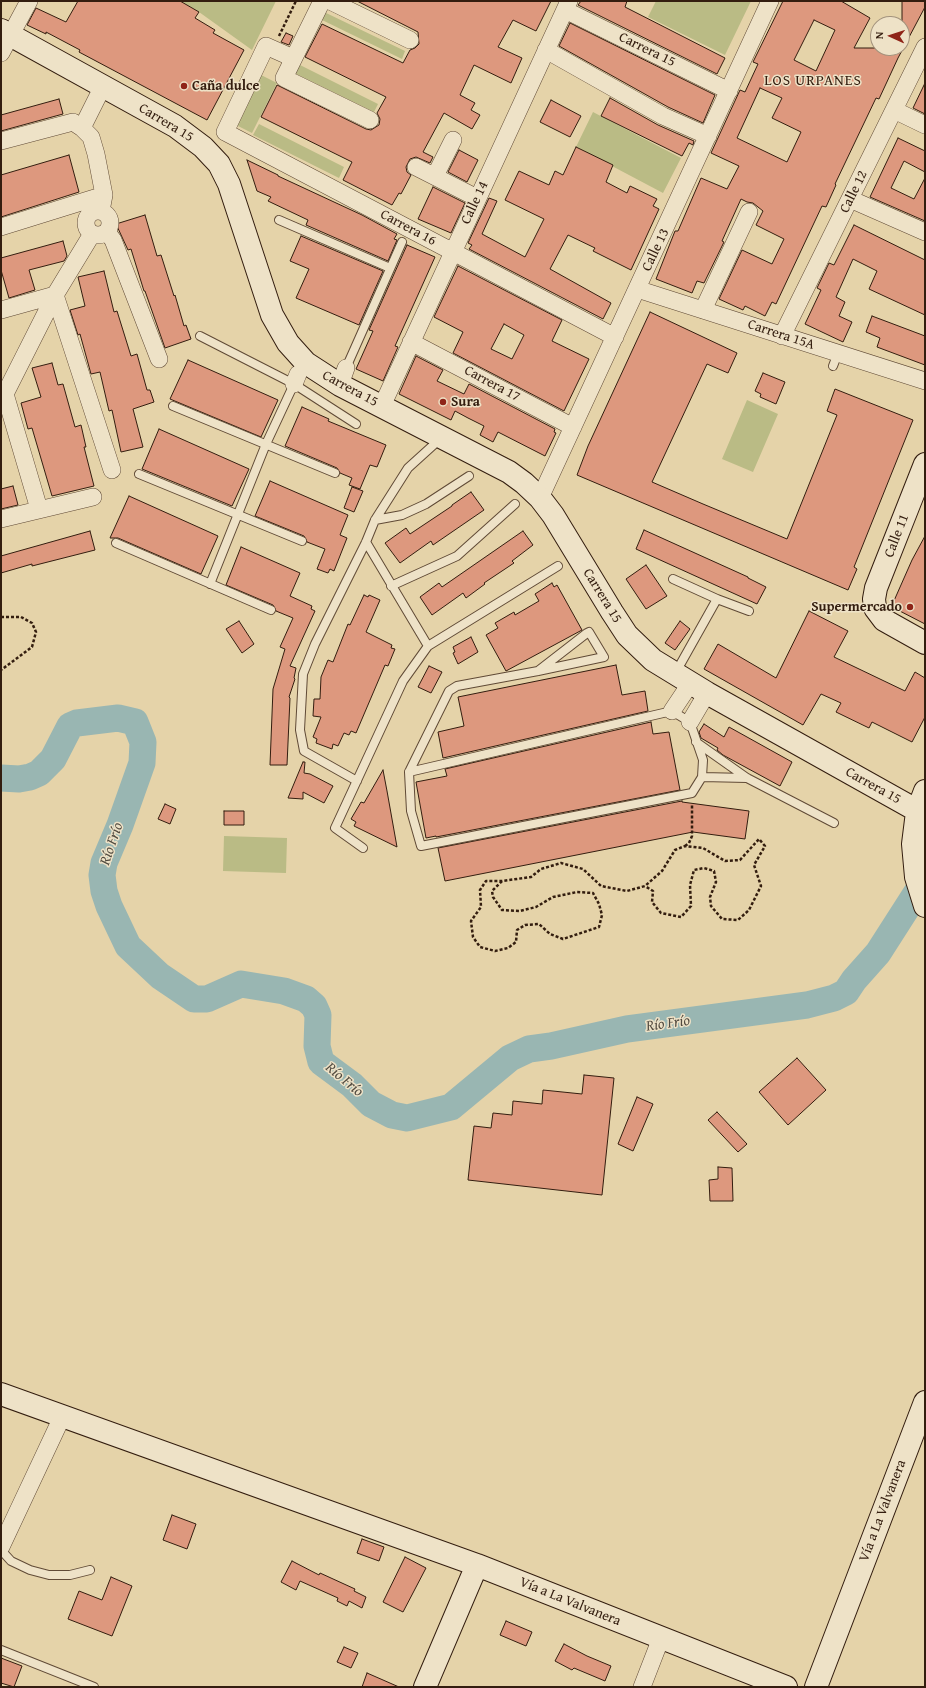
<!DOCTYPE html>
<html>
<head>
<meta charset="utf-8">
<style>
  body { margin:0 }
  #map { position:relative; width:926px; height:1688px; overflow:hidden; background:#e5d3a9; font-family:"Gentium Book Plus",serif }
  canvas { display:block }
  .frame { position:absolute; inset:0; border:2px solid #331d0f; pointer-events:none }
  .north { position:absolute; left:870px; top:16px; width:40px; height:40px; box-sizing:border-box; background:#eee2c7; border:1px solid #a3937d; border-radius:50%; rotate:273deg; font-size:11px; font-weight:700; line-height:16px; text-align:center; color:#331d0f }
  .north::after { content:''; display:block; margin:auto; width:14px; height:18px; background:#8f2418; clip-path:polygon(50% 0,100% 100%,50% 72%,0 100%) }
</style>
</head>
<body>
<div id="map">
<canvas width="926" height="1688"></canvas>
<div class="frame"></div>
<div class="north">N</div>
</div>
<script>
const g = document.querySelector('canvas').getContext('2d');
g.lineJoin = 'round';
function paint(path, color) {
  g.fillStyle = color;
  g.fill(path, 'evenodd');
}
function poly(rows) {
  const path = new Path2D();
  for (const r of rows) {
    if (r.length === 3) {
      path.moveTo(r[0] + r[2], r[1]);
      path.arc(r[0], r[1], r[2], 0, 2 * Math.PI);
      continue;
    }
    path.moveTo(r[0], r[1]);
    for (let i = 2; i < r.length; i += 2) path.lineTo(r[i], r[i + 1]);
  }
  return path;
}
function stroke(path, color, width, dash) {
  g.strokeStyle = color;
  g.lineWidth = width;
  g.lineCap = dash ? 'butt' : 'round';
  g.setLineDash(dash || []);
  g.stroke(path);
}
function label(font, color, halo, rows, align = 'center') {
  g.font = font + ' "Gentium Book Plus",serif';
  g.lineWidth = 3;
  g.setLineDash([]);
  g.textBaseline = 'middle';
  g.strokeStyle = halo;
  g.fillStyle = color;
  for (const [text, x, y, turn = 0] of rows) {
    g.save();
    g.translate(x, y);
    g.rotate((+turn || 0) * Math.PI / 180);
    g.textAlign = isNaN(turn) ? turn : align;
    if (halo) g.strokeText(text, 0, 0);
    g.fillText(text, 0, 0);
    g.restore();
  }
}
paint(poly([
  [180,1,276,1,252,50,199,12],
  [656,1,751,1,725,55,648,17],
  [322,11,405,51,402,59,318,18],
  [294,62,378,104,374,112,290,71],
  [261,75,277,83,252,133,236,125],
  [593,112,681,158,663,193,576,147],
  [259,124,344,167,339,178,253,135],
  [747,400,778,414,753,472,722,459],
  [224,836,287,838,286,873,223,871]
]), '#babb85');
stroke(poly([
  [1,778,19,779,30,777,39,773,53,759,70,726,77,723,118,718,135,722,143,742,142,763,120,825,104,863,102,875,104,891,109,906,128,946,160,976,194,999,207,999,241,984,284,991,306,999,314,1006,318,1015,317,1046,321,1062,352,1085,371,1104,392,1115,407,1118,451,1107,510,1058,529,1049,551,1046,627,1029,807,1005,834,998,846,992,854,980,878,953,919,889,925,886]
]), '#99b6b2', 27);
const building = poly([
  [78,1,180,1,199,12,195,18,215,30,213,33,244,50,207,120,79,52,80,50,46,32,46,34,27,25,36,8,66,22,78,1],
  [357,1,551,1,536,31,513,20,498,47,522,58,511,83,474,65,460,95,475,103,471,110,480,115,472,129,444,113,423,152,433,157,430,163,416,157,410,159,406,167,407,172,411,175,401,194,399,193,392,205,343,180,352,162,261,117,277,85,366,129,371,130,379,125,380,119,377,113,386,97,305,57,322,24,403,63,410,50,415,48,419,44,418,32,357,1],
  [581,1,627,1,625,7,725,58,717,74,578,5,581,1],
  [783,1,841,1,870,18,854,48,902,48,902,1,925,1,925,7,898,58,879,99,876,98,835,184,836,185,826,207,822,206,776,304,772,302,765,316,745,306,743,310,719,299,742,250,772,264,784,239,756,225,763,211,753,203,747,202,741,199,722,241,724,242,704,283,697,281,692,293,656,279,675,231,678,231,701,178,727,189,739,166,711,153,740,90,745,92,758,64,753,62,783,1],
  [814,20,835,30,816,71,794,60,814,20],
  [760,88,782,98,772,118,801,132,787,162,737,138,760,88],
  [570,23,715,95,703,123,668,107,559,46,570,23],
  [286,33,293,36,289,45,281,42,286,33],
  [925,83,925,114,913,108,925,83],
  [610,98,658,125,694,141,693,145,689,143,682,156,601,116,610,98],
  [59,99,63,114,1,131,1,115,59,99],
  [551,100,581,116,570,137,540,122,551,100],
  [898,138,925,151,925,172,904,161,891,188,914,199,925,178,925,221,870,197,898,138],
  [576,147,613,165,606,182,627,193,630,186,657,199,653,206,659,209,631,270,593,251,595,248,568,235,550,269,611,303,603,319,469,249,472,245,468,243,489,198,497,201,482,234,525,257,544,219,505,200,519,171,549,185,555,171,563,175,576,147],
  [459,150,478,160,467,182,448,172,459,150],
  [69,155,79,192,1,217,1,175,69,155],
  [247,160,278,175,278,176,362,215,397,234,394,239,397,240,388,261,306,225,308,220,268,201,271,197,257,191,247,160],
  [433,187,465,203,451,233,418,219,433,187],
  [145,215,157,256,161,255,174,296,175,295,184,326,186,325,191,339,165,348,145,291,144,291,131,249,128,250,116,224,145,215],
  [854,225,925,260,925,315,869,289,877,271,853,259,836,297,845,302,839,316,852,322,843,342,805,324,821,290,817,288,829,263,834,265,854,225],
  [301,236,383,271,359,325,296,298,309,269,290,261,301,236],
  [63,241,67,256,64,261,29,270,35,290,9,298,1,270,1,258,63,241],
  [407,245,435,257,395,346,398,347,383,381,356,369,373,331,369,330,407,245],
  [458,266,562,320,552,341,589,359,564,411,453,353,463,332,434,317,458,266],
  [504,324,524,335,512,359,491,349,504,324],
  [104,271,114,312,117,311,131,356,137,354,147,390,150,390,154,402,133,409,143,447,121,452,112,410,109,411,100,372,91,374,80,334,78,335,70,310,85,306,78,277,104,271],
  [650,312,737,353,728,373,707,364,652,482,703,504,787,539,837,415,827,411,835,389,913,420,854,567,857,569,848,590,577,475,588,446,650,312],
  [872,316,925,336,925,365,877,347,880,338,866,332,872,316],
  [416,356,443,370,437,381,464,394,469,384,555,429,554,432,556,433,545,456,498,432,493,442,480,435,484,426,468,418,455,411,451,420,399,394,416,356],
  [188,360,278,400,261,437,170,399,188,360],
  [52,363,58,385,63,384,75,427,81,425,86,447,84,447,94,486,52,496,32,428,28,429,21,403,41,397,32,368,52,363],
  [763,373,785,382,776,404,760,397,761,394,755,391,763,373],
  [302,407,329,419,328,421,386,445,377,467,370,465,360,489,349,485,352,478,340,473,337,468,285,446,302,407],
  [159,429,249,469,232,506,142,469,159,429],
  [270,481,348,515,340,535,347,538,334,571,330,569,328,573,317,569,325,549,307,542,304,536,255,516,270,481],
  [13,486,18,505,1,509,1,489,13,486],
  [352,487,363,491,354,512,344,508,352,487],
  [471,492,484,510,433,545,431,541,400,563,385,543,406,528,410,534,452,506,452,505,471,492],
  [129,496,218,536,201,574,118,538,110,538,129,496],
  [644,530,748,577,748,578,766,587,757,604,636,549,644,530],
  [90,531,95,550,32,566,32,564,1,573,1,556,90,531],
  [523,531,533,545,512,561,514,563,484,583,485,584,466,598,463,593,432,615,420,597,439,583,442,587,523,531],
  [925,536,925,624,894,608,893,603,912,560,925,536],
  [241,547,300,573,290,596,312,606,311,609,315,611,290,666,296,668,294,678,295,679,289,697,290,698,287,765,270,765,273,689,285,649,280,647,293,618,276,611,273,605,226,585,241,547],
  [646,565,667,596,646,609,626,579,646,565],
  [552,583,554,587,557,585,582,630,506,671,486,635,498,628,495,623,514,612,515,615,539,601,535,594,552,583],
  [364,595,368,597,369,595,380,600,366,632,392,645,391,648,395,649,388,666,385,665,356,733,351,731,349,735,344,733,338,746,333,744,332,749,316,743,317,739,313,737,321,717,313,716,314,699,320,699,321,677,328,660,333,662,348,624,350,625,364,595],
  [809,611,848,631,834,657,905,691,915,672,925,678,925,717,912,742,872,722,869,728,836,712,841,703,821,694,803,725,704,669,718,644,776,678,809,611],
  [239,621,254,644,242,653,226,629,239,621],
  [680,621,690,629,675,650,665,643,680,621],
  [471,637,478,652,458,664,453,653,455,652,453,647,471,637],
  [616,665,622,695,645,691,648,711,443,758,438,732,464,726,458,697,616,665],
  [429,666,442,672,431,693,418,687,429,666],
  [651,722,653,734,669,732,680,790,436,837,436,836,426,838,416,782,447,776,445,769,651,722],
  [704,724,724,737,729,727,792,762,780,786,723,755,717,750,718,748,701,738,699,732,704,724],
  [303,762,305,762,304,773,310,774,333,786,324,803,303,792,303,799,288,798,303,762],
  [383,770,387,791,397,847,354,826,356,822,351,819,361,802,364,803,383,770],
  [682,801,682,802,749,811,745,839,693,832,445,881,438,848,682,801],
  [165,804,176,809,170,824,158,819,165,804],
  [224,811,244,811,244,825,224,825,224,811],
  [797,1058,826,1090,788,1125,759,1092,797,1058],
  [584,1075,614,1078,602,1195,468,1180,474,1126,491,1128,493,1113,512,1115,513,1101,542,1104,543,1090,582,1094,584,1075],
  [637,1097,653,1104,633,1151,618,1144,637,1097],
  [717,1112,747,1144,738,1152,708,1120,717,1112],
  [718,1167,732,1168,733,1201,710,1201,709,1180,718,1179,718,1167],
  [172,1515,196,1524,187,1549,163,1540,172,1515],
  [362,1539,384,1547,379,1561,357,1553,362,1539],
  [405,1557,426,1568,403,1612,383,1602,405,1557],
  [292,1561,319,1575,320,1573,355,1589,354,1591,366,1597,362,1608,349,1601,347,1606,337,1601,338,1598,300,1581,296,1590,281,1582,292,1561],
  [111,1577,132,1586,112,1636,68,1619,79,1591,102,1600,111,1577],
  [506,1621,532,1632,526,1646,500,1635,506,1621],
  [564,1644,587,1656,611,1666,605,1681,574,1668,572,1670,555,1661,564,1644],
  [344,1647,358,1653,351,1668,337,1662,344,1647],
  [1,1658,22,1666,14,1687,1,1683,1,1658],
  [367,1673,399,1687,362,1687,367,1673]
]);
paint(building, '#dd987e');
stroke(building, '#331d0f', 1);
const lane = poly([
  [279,220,390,268],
  [200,336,294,384,356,424],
  [833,366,838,353],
  [346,368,402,242],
  [173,406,335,473],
  [139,474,302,541],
  [375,520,402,515,426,504,469,476],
  [366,542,428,646],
  [116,543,271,610],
  [673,579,717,599,676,672],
  [210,584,266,444,294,384],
  [391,586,457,556,515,504],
  [717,599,749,611],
  [538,671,587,633,589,632,604,657,538,671,457,686,449,691,409,772,411,811,421,846,692,793,702,777,747,778],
  [696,742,747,778,834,823],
  [409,772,672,711,690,722,703,760,702,777],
  [357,781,304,751,300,730,303,674,315,644,366,542,375,520,408,468,440,439],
  [363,848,335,828,403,681,428,646,558,566],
  [1,1550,11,1561,30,1570,49,1575,70,1575,90,1570],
  [1,1650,94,1687]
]);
const street = poly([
  [322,1,284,78,370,120],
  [330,1,410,40],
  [565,10,729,91],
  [546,50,663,116,708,136],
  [1,53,29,1],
  [894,110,925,125],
  [82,128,103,86],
  [225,132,615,337],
  [225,132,266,46,293,58],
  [1,141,73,122,82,128,91,137,96,154,104,195,101,211],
  [416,167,477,198],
  [435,176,453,140],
  [850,199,925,232],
  [98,223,12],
  [1,227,104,195],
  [107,232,113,240,159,359],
  [637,289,925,381],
  [1,310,55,295,112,470],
  [703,310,749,212],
  [782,336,925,47],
  [411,342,573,427],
  [294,384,298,374],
  [340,385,346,368],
  [382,406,569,1],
  [540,498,770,1],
  [39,509,5,394,55,295,92,234],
  [1,519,93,497],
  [672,711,690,684],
  [690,722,707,693],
  [1,1547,62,1417],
  [642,1687,661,1638]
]);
const secondary = poly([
  [1,30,175,126,203,147,219,164,229,184,272,315,288,343,306,363,340,385,509,472,524,483,540,498,553,515,612,612,627,635,653,660,707,693,925,815],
  [925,464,876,588,874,599,875,608,884,620,925,643],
  [925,791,917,812,913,844,916,877,925,906],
  [1,1394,477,1565,786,1687],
  [425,1687,477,1565],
  [816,1687,925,1402]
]);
stroke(lane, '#604a36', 10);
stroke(street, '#604a36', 18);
stroke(secondary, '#331d0f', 24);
stroke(poly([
  [279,36,296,1],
  [1,617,21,617,32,623,36,632,32,647,1,670],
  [685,846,689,843,692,836,692,804],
  [502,881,492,891,493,897,502,910,520,911,536,907,553,897,577,892,593,893,599,904,602,915,599,927,563,939,550,934,539,924,525,925,517,930,516,942,508,948,495,951,480,947,473,937,471,921,481,907,480,890,486,881,502,881,531,877,541,869,561,863,583,869,601,886,627,891,645,886,662,871,675,850,685,846,703,848,725,861,740,860,759,839,765,846,754,865,761,886,749,910,738,920,722,919,711,906,710,897,716,882,714,871,704,868,694,870,690,885,691,906,681,917,661,913,652,902,653,891,645,886]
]), '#331d0f', 2.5, [3, 2]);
stroke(lane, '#eee2c7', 8);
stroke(street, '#eee2c7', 17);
stroke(secondary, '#eee2c7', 22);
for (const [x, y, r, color] of [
  [184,86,4,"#8f2418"],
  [443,402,4,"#8f2418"],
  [910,607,4,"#8f2418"]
]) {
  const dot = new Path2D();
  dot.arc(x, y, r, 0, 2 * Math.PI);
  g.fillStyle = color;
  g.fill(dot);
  stroke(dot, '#eee2c7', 1.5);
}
label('14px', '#331d0f', '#eee2c7', [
  ["Carrera 15",647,50,26],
  ["Carrera 15",166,123,31],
  ["Calle 12",854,192,-64],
  ["Calle 14",475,203,-65],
  ["Carrera 16",408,228,28],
  ["Calle 13",656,250,-65],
  ["Carrera 15A",781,335,18],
  ["Carrera 17",492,384,28],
  ["Carrera 15",350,389,28],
  ["Calle 11",897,536,-69],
  ["Carrera 15",602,596,58],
  ["Carrera 15",873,786,29],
  ["Vía a La Valvanera",883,1511,-69],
  ["Vía a La Valvanera",570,1602,22]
]);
label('bold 14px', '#331d0f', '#eee2c7', [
  ["Caña dulce",192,86],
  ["Sura",451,402],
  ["Supermercado",902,607,"right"]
], 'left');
g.letterSpacing = '1px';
label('15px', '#331d0f', '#eee2c7', [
  ["LOS URPANES",813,81]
]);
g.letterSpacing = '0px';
label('italic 15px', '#524b40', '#eee2c7', [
  ["Río Frío",112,844,-71],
  ["Río Frío",668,1024,-8],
  ["Río Frío",344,1080,40]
]);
</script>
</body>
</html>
